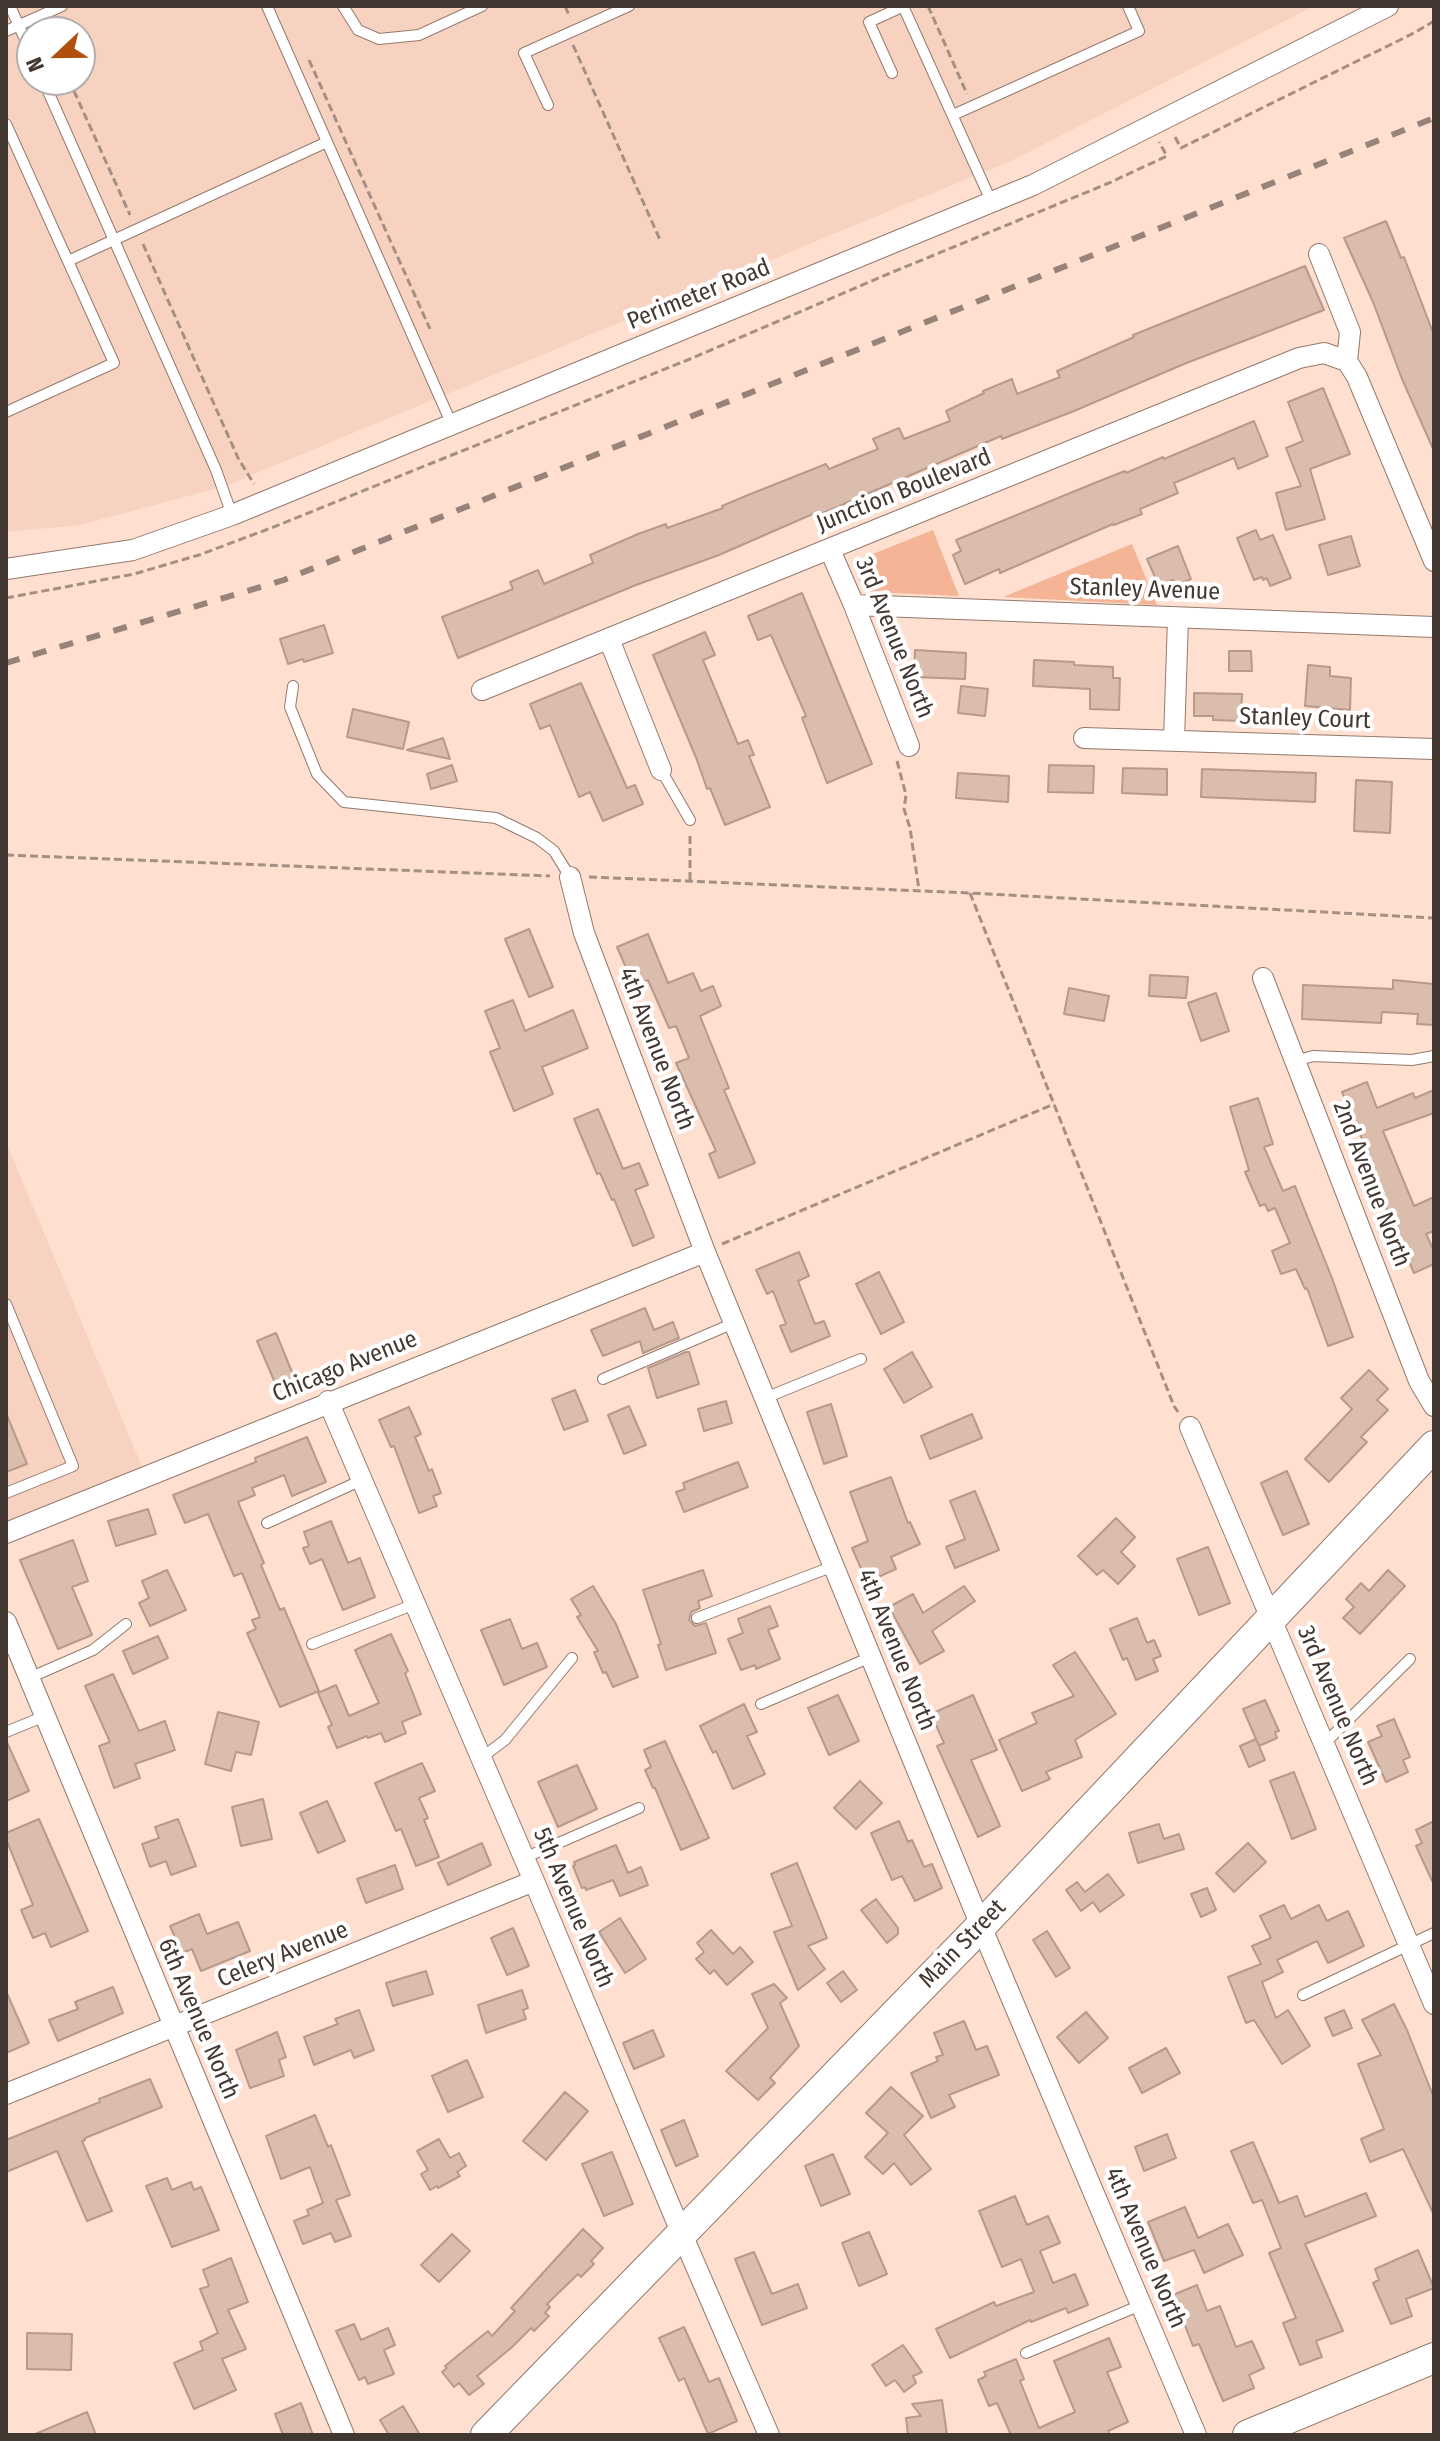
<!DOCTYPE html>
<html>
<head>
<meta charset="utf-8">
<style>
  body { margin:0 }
  #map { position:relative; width:1440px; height:2441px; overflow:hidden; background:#fedfd0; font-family:"Fira Sans Condensed",sans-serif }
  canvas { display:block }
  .frame { position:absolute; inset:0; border:8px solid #433731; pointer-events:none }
  .north { position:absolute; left:16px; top:16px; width:80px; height:80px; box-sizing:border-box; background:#fff; border:2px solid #b4afad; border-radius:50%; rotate:248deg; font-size:22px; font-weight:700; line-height:32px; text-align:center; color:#433731 }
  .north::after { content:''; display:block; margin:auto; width:28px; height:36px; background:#b14f0f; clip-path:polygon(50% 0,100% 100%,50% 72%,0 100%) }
</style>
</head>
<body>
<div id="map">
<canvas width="1440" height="2441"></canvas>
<div class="frame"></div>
<div class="north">N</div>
</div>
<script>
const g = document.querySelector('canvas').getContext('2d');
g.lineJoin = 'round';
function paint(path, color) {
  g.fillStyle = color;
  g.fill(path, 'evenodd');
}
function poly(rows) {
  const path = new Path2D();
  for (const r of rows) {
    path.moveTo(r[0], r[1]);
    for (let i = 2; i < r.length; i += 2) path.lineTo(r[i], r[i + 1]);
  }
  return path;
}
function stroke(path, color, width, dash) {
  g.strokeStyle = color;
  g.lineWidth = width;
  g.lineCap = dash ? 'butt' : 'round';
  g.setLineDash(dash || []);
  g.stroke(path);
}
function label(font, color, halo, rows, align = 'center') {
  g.font = font + ' "Fira Sans Condensed",sans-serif';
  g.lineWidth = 8;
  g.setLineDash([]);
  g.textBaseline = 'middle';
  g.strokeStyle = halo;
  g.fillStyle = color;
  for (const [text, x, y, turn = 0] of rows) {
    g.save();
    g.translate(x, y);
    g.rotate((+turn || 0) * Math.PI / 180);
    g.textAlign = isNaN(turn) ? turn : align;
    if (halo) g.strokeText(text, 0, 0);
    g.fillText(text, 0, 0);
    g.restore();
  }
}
paint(poly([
  [6,6,1314,6,1015,159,225,486,80,525,6,532],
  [32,32,80,32,80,80,32,80],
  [6,1142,146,1476,6,1532]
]), '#f8d2c0');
paint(poly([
  [933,530,959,596,870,592,862,587,856,573,857,563,860,559],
  [1132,544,1157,605,1003,597]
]), '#f5b495');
const building = poly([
  [1386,221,1401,258,1404,257,1434,335,1434,451,1402,379,1373,302,1344,238,1386,221],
  [1305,266,1324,310,1184,364,1074,411,1002,439,1001,436,816,516,815,513,719,555,636,585,458,658,442,617,513,589,510,582,538,570,544,584,593,563,590,555,638,534,666,524,667,528,723,508,722,506,748,495,826,464,829,469,878,449,873,439,899,428,904,439,950,421,946,411,984,393,983,391,1012,379,1017,394,1060,377,1057,371,1134,337,1133,335,1305,266],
  [1323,388,1350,454,1310,469,1325,519,1286,530,1276,493,1301,486,1286,448,1303,441,1288,402,1323,388],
  [1254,421,1268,456,1238,469,1234,458,1174,483,1178,493,1140,509,1142,514,1114,525,1113,524,1000,573,999,569,965,584,953,555,961,551,956,540,1097,482,1125,471,1126,473,1163,457,1164,459,1254,421],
  [1256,530,1260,540,1273,535,1291,578,1270,586,1267,578,1263,580,1262,577,1254,580,1237,538,1256,530],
  [1351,536,1360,566,1328,575,1319,545,1351,536],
  [1178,546,1191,579,1175,586,1173,580,1159,586,1147,559,1178,546],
  [802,593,872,764,827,783,802,718,806,716,771,635,758,640,748,616,802,593],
  [324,625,333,653,304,662,303,659,288,664,280,639,324,625],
  [705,632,715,655,703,660,738,744,748,740,754,755,749,756,770,807,725,825,710,788,707,789,697,760,653,655,705,632],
  [915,650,966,653,965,679,914,677,915,650],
  [1229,651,1251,651,1252,671,1229,671,1229,651],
  [1034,660,1074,662,1074,665,1113,667,1113,678,1120,678,1119,710,1090,709,1090,689,1033,686,1034,660],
  [1308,665,1330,667,1330,676,1351,678,1350,710,1305,706,1308,665],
  [581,683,627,788,635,785,643,804,603,821,590,792,579,797,550,725,540,729,530,704,581,683],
  [961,686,988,689,985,716,958,713,961,686],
  [1194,693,1242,694,1241,721,1213,720,1213,716,1194,716,1194,693],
  [353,709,409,722,403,749,347,737,353,709],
  [443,738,450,759,407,750,443,738],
  [452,765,457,781,431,789,427,774,452,765],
  [1049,765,1094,766,1093,793,1048,792,1049,765],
  [1123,768,1167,769,1167,795,1122,793,1123,768],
  [1202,769,1316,773,1315,802,1201,797,1202,769],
  [958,773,1009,776,1008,802,956,798,958,773],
  [1356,780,1392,782,1390,833,1354,831,1356,780],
  [529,929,553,987,529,997,505,939,529,929],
  [648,934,668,983,693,973,701,991,713,986,721,1006,700,1016,729,1088,724,1090,755,1163,719,1178,709,1154,716,1151,676,1063,689,1058,676,1026,669,1028,648,980,634,986,617,947,648,934],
  [1150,975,1188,977,1186,998,1149,996,1150,975],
  [1393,980,1434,984,1434,1025,1417,1024,1418,1014,1382,1012,1381,1023,1302,1019,1303,985,1393,989,1393,980],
  [1069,988,1109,996,1104,1021,1064,1014,1069,988],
  [1216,993,1229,1031,1201,1041,1188,1003,1216,993],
  [513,1000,525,1031,573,1010,588,1048,542,1067,553,1094,514,1111,490,1052,500,1048,485,1011,513,1000],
  [1367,1082,1377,1108,1413,1093,1415,1098,1434,1090,1434,1113,1383,1131,1414,1206,1434,1197,1434,1231,1426,1234,1434,1251,1434,1264,1414,1273,1366,1160,1370,1158,1342,1092,1367,1082],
  [1258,1098,1273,1144,1264,1147,1283,1191,1295,1186,1332,1278,1353,1337,1328,1346,1307,1288,1305,1289,1296,1269,1281,1274,1272,1251,1290,1243,1275,1208,1268,1211,1265,1204,1260,1206,1245,1172,1249,1170,1230,1107,1258,1098],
  [598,1109,623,1169,639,1163,648,1185,635,1190,654,1237,633,1246,614,1199,612,1200,600,1173,597,1174,574,1119,598,1109],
  [799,1252,809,1276,798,1281,815,1324,824,1321,830,1336,791,1352,780,1326,786,1324,773,1291,767,1294,756,1270,799,1252],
  [879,1272,904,1322,881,1334,856,1284,879,1272],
  [645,1308,654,1330,673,1322,679,1338,643,1353,640,1341,603,1356,591,1330,645,1308],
  [276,1333,294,1377,276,1385,257,1341,276,1333],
  [686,1352,689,1352,699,1384,657,1398,648,1368,686,1352],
  [912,1352,932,1387,904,1403,884,1369,912,1352],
  [1369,1370,1388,1389,1377,1400,1388,1410,1361,1437,1367,1442,1329,1482,1305,1459,1352,1409,1341,1398,1369,1370],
  [575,1390,588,1421,564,1430,552,1399,575,1390],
  [726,1401,732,1423,704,1431,698,1409,726,1401],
  [831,1404,847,1456,824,1464,807,1412,831,1404],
  [629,1406,646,1445,624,1454,608,1415,629,1406],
  [409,1407,421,1434,415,1437,429,1471,432,1469,441,1493,433,1496,437,1506,419,1513,394,1446,391,1447,379,1420,409,1407],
  [6,1413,27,1464,6,1472,6,1413],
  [972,1414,982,1438,930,1459,921,1436,972,1414],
  [307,1437,326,1482,292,1496,284,1475,252,1488,255,1495,238,1502,264,1563,261,1565,280,1610,284,1608,319,1691,280,1707,247,1633,256,1629,252,1620,260,1617,242,1573,234,1576,208,1514,185,1523,173,1495,256,1462,255,1458,307,1437],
  [738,1462,748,1487,684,1512,676,1492,685,1489,683,1483,738,1462],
  [1287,1471,1309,1524,1283,1535,1261,1483,1287,1471],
  [891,1477,908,1523,910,1522,920,1544,891,1557,896,1569,867,1582,852,1548,868,1541,850,1492,891,1477],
  [975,1491,999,1550,955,1568,946,1547,965,1539,950,1501,975,1491],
  [148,1509,156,1534,116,1546,108,1521,148,1509],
  [1116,1518,1135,1537,1121,1552,1135,1566,1118,1584,1103,1570,1097,1575,1078,1556,1116,1518],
  [331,1521,348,1563,360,1558,375,1597,343,1610,322,1559,310,1564,303,1548,309,1546,304,1532,331,1521],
  [73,1540,88,1581,72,1587,92,1635,58,1649,20,1560,73,1540],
  [1208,1547,1230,1603,1199,1615,1177,1559,1208,1547],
  [167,1570,186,1610,150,1626,139,1603,149,1598,142,1581,167,1570],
  [703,1570,712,1596,698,1601,700,1608,691,1612,689,1620,695,1626,706,1623,716,1653,666,1670,658,1645,661,1644,643,1590,703,1570],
  [1388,1570,1405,1586,1360,1634,1343,1618,1354,1607,1346,1599,1361,1583,1369,1591,1388,1570],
  [593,1586,616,1624,638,1677,613,1687,606,1672,603,1673,594,1652,598,1651,577,1617,581,1615,571,1599,593,1586],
  [964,1586,975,1601,932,1631,944,1651,920,1664,889,1607,913,1594,923,1613,964,1586],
  [770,1606,778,1626,768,1630,780,1659,756,1669,755,1665,741,1670,728,1639,743,1633,738,1619,770,1606],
  [1137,1618,1147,1643,1154,1640,1161,1656,1153,1659,1158,1671,1136,1680,1127,1658,1123,1660,1110,1629,1137,1618],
  [510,1619,522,1649,537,1643,547,1667,504,1685,481,1630,510,1619],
  [391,1634,408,1671,405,1673,421,1714,402,1722,406,1733,385,1742,381,1733,368,1738,367,1736,337,1748,328,1727,332,1725,318,1693,336,1685,349,1716,379,1703,355,1650,391,1634],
  [158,1636,168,1658,133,1674,123,1651,158,1636],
  [1075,1652,1116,1714,1075,1740,1082,1757,1046,1772,1050,1779,1022,1791,999,1740,1037,1723,1032,1713,1074,1696,1053,1665,1075,1652],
  [113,1674,139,1731,165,1721,175,1750,135,1764,140,1778,114,1788,99,1746,110,1742,85,1686,113,1674],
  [838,1695,859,1741,829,1755,808,1708,838,1695],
  [973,1695,997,1750,971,1760,1000,1826,978,1837,937,1746,944,1743,931,1714,973,1695],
  [1265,1700,1279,1731,1275,1732,1277,1738,1259,1746,1243,1709,1265,1700],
  [744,1704,757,1732,747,1736,765,1774,733,1789,716,1751,713,1753,700,1726,744,1704],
  [218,1712,259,1722,251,1755,236,1752,231,1771,205,1764,218,1712],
  [1394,1719,1410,1757,1403,1760,1408,1772,1386,1782,1368,1742,1382,1736,1377,1726,1394,1719],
  [1256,1739,1265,1760,1249,1767,1240,1746,1256,1739],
  [6,1740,29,1791,6,1801,6,1740],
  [665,1741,709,1838,681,1850,655,1788,653,1788,645,1770,651,1767,644,1750,665,1741],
  [422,1763,435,1791,419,1798,428,1818,424,1820,439,1857,416,1866,401,1829,396,1831,375,1783,422,1763],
  [577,1765,597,1809,558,1827,538,1782,577,1765],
  [1294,1772,1316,1829,1292,1839,1270,1781,1294,1772],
  [860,1781,882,1803,856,1829,834,1808,860,1781],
  [263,1799,272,1839,241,1846,232,1807,263,1799],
  [327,1801,345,1841,318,1853,300,1813,327,1801],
  [39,1819,88,1931,51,1947,45,1933,33,1938,21,1910,33,1905,6,1839,6,1833,39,1819],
  [178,1819,196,1866,171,1875,166,1861,150,1867,142,1844,159,1838,155,1827,178,1819],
  [899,1821,908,1842,912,1840,924,1867,932,1864,942,1888,915,1901,902,1876,892,1880,871,1833,899,1821],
  [1434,1821,1434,1885,1416,1846,1422,1843,1416,1830,1434,1821],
  [1159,1824,1164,1839,1179,1834,1184,1849,1138,1863,1129,1833,1159,1824],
  [482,1843,491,1865,448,1885,438,1863,482,1843],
  [1248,1843,1266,1862,1234,1892,1216,1873,1248,1843],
  [616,1845,628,1873,641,1867,648,1885,620,1896,613,1880,586,1890,585,1887,582,1888,573,1866,575,1865,574,1862,616,1845],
  [797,1863,827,1938,808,1946,825,1969,798,1990,774,1932,792,1926,771,1874,797,1863],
  [395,1865,403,1889,366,1903,357,1879,395,1865],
  [1108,1874,1124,1895,1100,1912,1093,1902,1081,1911,1066,1890,1077,1882,1085,1892,1108,1874],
  [1207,1888,1216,1910,1201,1917,1191,1894,1207,1888],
  [876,1899,898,1928,898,1934,887,1943,861,1910,876,1899],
  [1284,1905,1291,1919,1319,1905,1327,1921,1348,1911,1364,1946,1328,1963,1317,1941,1277,1960,1283,1972,1262,1982,1276,2018,1288,2010,1310,2046,1282,2064,1254,2020,1246,2023,1228,1977,1261,1964,1252,1946,1271,1938,1260,1916,1284,1905],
  [199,1914,207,1934,238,1922,250,1951,201,1971,192,1949,182,1953,170,1926,199,1914],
  [620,1918,646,1959,625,1973,599,1932,620,1918],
  [513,1928,529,1966,507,1975,491,1938,513,1928],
  [711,1930,733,1954,740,1947,753,1962,727,1985,714,1970,710,1974,696,1959,704,1952,697,1943,711,1930],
  [1047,1931,1070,1968,1056,1977,1033,1940,1047,1931],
  [426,1971,433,1994,393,2006,386,1983,426,1971],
  [843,1971,857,1990,841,2002,827,1983,843,1971],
  [774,1984,787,1998,780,2003,799,2046,770,2078,775,2083,758,2100,726,2071,768,2028,752,1994,774,1984],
  [113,1987,123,2013,58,2041,49,2020,78,2009,75,2002,113,1987],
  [522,1990,528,2008,523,2010,526,2019,486,2033,478,2005,522,1990],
  [6,1991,29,2043,6,2053,6,1991],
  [1394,2004,1407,2030,1434,2098,1434,2215,1403,2149,1370,2162,1361,2139,1384,2129,1358,2064,1381,2055,1362,2020,1394,2004],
  [359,2010,374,2050,354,2058,351,2050,314,2065,304,2037,338,2024,335,2019,359,2010],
  [1344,2010,1352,2028,1333,2036,1325,2018,1344,2010],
  [1086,2012,1108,2038,1079,2063,1057,2037,1086,2012],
  [964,2021,976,2050,987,2046,999,2075,949,2095,955,2107,931,2118,911,2073,938,2061,936,2057,943,2055,934,2033,964,2021],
  [653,2030,664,2056,634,2069,623,2043,653,2030],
  [277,2032,286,2057,279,2060,284,2076,250,2088,236,2050,277,2032],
  [1166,2048,1180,2073,1142,2093,1129,2068,1166,2048],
  [467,2060,483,2097,448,2112,432,2076,467,2060],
  [150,2079,162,2107,85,2138,85,2140,82,2141,112,2211,87,2221,57,2151,6,2172,6,2140,100,2102,99,2099,150,2079],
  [891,2087,923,2116,904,2135,931,2169,911,2185,894,2163,883,2174,865,2157,888,2133,866,2113,891,2087],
  [565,2092,588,2111,546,2160,523,2141,565,2092],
  [315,2115,328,2147,331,2145,350,2195,336,2200,351,2236,335,2242,331,2233,303,2244,294,2221,309,2215,307,2210,323,2203,310,2167,281,2179,266,2136,315,2115],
  [684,2120,698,2156,676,2166,661,2130,684,2120],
  [1167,2134,1176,2158,1144,2171,1135,2147,1167,2134],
  [439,2139,450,2158,459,2153,466,2166,457,2172,460,2176,438,2188,437,2186,430,2190,421,2174,428,2170,417,2151,439,2139],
  [1253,2142,1279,2203,1297,2196,1305,2217,1366,2193,1376,2216,1305,2244,1343,2331,1316,2341,1322,2357,1300,2365,1283,2323,1296,2318,1269,2253,1281,2248,1262,2200,1253,2203,1231,2151,1253,2142],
  [612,2152,633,2204,604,2216,582,2164,612,2152],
  [833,2154,850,2194,821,2206,805,2166,833,2154],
  [167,2178,172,2190,191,2182,194,2190,201,2187,219,2230,172,2247,146,2186,167,2178],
  [1015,2196,1027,2225,1048,2216,1060,2243,1040,2251,1053,2283,1075,2274,1088,2305,1068,2313,1066,2308,1031,2322,1030,2320,950,2358,936,2329,994,2302,996,2306,1034,2292,1021,2259,1002,2267,979,2211,1015,2196],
  [1185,2207,1198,2238,1228,2224,1243,2255,1204,2273,1194,2250,1164,2261,1148,2222,1185,2207],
  [583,2229,603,2248,591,2261,594,2264,581,2277,578,2274,547,2304,550,2307,545,2313,549,2316,534,2331,531,2328,511,2348,477,2376,484,2384,469,2395,459,2383,454,2387,442,2372,447,2368,445,2366,488,2331,492,2336,515,2311,511,2308,583,2229],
  [869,2232,887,2274,859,2286,842,2243,869,2232],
  [452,2234,470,2251,439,2282,421,2265,452,2234],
  [1418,2250,1434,2288,1406,2299,1412,2316,1391,2324,1373,2283,1379,2280,1375,2269,1418,2250],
  [754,2252,772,2294,798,2284,807,2308,762,2325,735,2259,754,2252],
  [231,2258,248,2302,228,2310,246,2349,222,2359,236,2390,194,2409,174,2363,203,2350,200,2342,218,2333,200,2289,209,2286,203,2270,231,2258],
  [1197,2285,1207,2311,1220,2306,1236,2347,1252,2341,1264,2368,1249,2375,1254,2388,1223,2401,1199,2344,1193,2346,1173,2295,1197,2285],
  [354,2324,361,2340,388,2328,395,2345,384,2350,394,2374,368,2384,365,2377,359,2380,336,2331,354,2324],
  [684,2327,709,2382,719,2378,737,2421,708,2434,684,2378,679,2381,659,2338,684,2327],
  [27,2333,72,2334,71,2370,27,2369,27,2333],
  [1109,2338,1121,2367,1107,2372,1128,2422,1108,2431,1110,2435,1011,2435,997,2403,989,2406,978,2380,986,2376,984,2372,1016,2359,1024,2379,1020,2381,1039,2428,1075,2412,1054,2361,1109,2338],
  [903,2345,922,2372,913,2376,916,2383,904,2392,895,2380,886,2386,872,2365,903,2345],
  [942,2400,947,2435,908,2435,906,2418,921,2416,912,2404,942,2400],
  [301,2403,313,2435,283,2435,275,2414,301,2403],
  [403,2406,420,2435,389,2435,380,2420,403,2406],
  [87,2412,96,2435,33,2435,87,2412]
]);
paint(building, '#dbbdae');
stroke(building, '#b79a8c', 2);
const lane = poly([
  [10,6,32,55],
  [267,6,452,425],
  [343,6,358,30,379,39,419,35,482,6],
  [903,6,992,203],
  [6,31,62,6],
  [892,73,869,22,904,6],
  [43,80,216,470,232,515],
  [548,105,524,53,629,6],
  [953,115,1139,31,1128,6],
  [6,124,114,363,6,412],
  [68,261,327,142],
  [293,686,290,707,317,774,344,802,496,818,537,838,554,851,570,877],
  [661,770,690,820],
  [1296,1061,1313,1056,1412,1060,1434,1056],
  [6,1304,73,1466,6,1493],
  [603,1379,734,1323],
  [765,1398,861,1359],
  [267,1523,362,1480],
  [697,1618,834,1566],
  [312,1644,415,1604],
  [29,1678,93,1650,126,1624],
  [761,1704,871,1657],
  [6,1732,45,1716],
  [1325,1743,1410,1659],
  [481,1758,505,1740,572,1658],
  [524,1858,639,1808],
  [1303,1995,1434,1933],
  [1026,2353,1141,2305]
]);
const street = poly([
  [1319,254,1350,332,1347,361,1357,377,1434,561],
  [830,550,854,605,909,746],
  [6,569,133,550,232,515,1033,185,1388,6],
  [854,605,1434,627],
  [609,639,661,770],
  [482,690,1299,358,1324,353,1347,361],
  [1084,738,1434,749],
  [1174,740,1178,618],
  [570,877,584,933,705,1252,981,1926,1196,2435],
  [1263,978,1419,1381,1434,1406],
  [328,1401,534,1881,681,2232,769,2435],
  [1190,1427,1434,2004],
  [6,1533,705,1252],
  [6,1622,344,2435],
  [6,2094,534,1881]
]);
const secondary = poly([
  [486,2435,981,1926,1434,1446],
  [1248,2435,1434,2358]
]);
stroke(lane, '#95796c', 12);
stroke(street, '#95796c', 22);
stroke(secondary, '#95796c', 32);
stroke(poly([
  [565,6,570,17],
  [928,6,967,94],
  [573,45,661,242],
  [309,60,430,329],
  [69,80,130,215],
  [1175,137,1181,148,1414,33,1434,21],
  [143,244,238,458,254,484],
  [6,598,134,574,199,555,271,528,690,359,888,274,1109,183,1167,156,1159,142],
  [897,761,906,795,904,809,910,828,919,890],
  [6,855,550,876],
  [589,877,970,893,1434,918],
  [690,880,690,836],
  [970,893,1174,1406,1178,1412],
  [722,1244,1054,1104]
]), '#a58f85', 3, [8, 4]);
stroke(lane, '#fff', 10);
stroke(street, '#fff', 20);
stroke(secondary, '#fff', 30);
stroke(poly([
  [6,663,284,580,1434,118]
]), '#978379', 6, [14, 14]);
label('24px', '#433731', '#fff', [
  ["Perimeter Road",699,295,-22],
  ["Junction Boulevard",904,491,-22],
  ["Stanley Avenue",1145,590,2],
  ["3rd Avenue North",894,638,68],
  ["Stanley Court",1305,719,2],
  ["4th Avenue North",656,1049,69],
  ["2nd Avenue North",1371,1184,69],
  ["Chicago Avenue",345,1367,-22],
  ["4th Avenue North",896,1650,68],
  ["3rd Avenue North",1337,1706,67],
  ["5th Avenue North",573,1908,67],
  ["Main Street",963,1944,-46],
  ["Celery Avenue",283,1955,-22],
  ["6th Avenue North",198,2019,67],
  ["4th Avenue North",1145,2248,67]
]);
</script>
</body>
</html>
